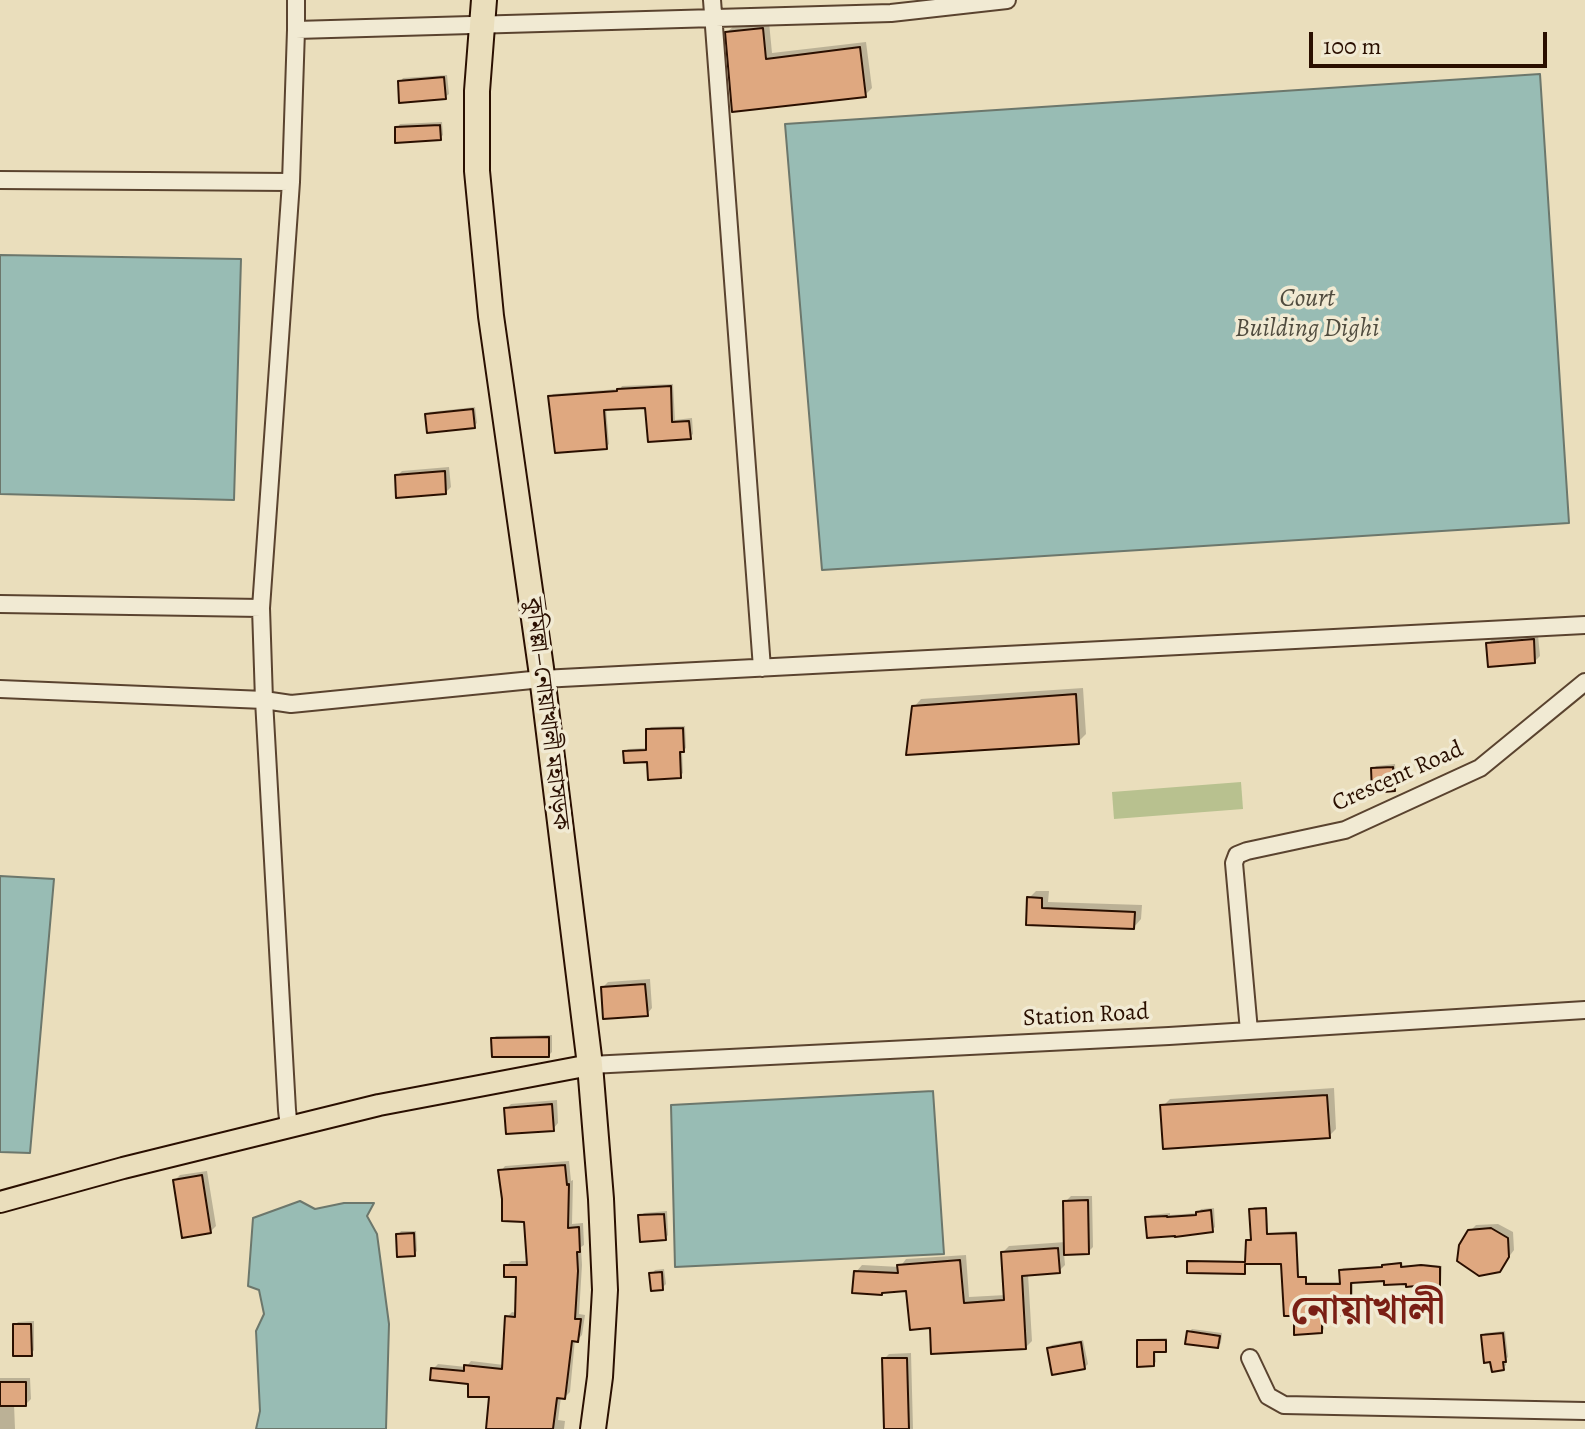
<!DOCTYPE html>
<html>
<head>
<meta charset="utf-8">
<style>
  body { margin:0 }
  #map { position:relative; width:1585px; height:1429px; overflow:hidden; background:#eadebc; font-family:Alegreya,serif }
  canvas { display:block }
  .scale { position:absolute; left:1309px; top:32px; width:238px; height:36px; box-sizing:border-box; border:4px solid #2a0f00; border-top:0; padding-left:10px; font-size:24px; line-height:28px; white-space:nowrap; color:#2a0f00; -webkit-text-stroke:6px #f1ead3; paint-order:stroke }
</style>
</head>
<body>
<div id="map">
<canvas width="1585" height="1429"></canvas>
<div class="scale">100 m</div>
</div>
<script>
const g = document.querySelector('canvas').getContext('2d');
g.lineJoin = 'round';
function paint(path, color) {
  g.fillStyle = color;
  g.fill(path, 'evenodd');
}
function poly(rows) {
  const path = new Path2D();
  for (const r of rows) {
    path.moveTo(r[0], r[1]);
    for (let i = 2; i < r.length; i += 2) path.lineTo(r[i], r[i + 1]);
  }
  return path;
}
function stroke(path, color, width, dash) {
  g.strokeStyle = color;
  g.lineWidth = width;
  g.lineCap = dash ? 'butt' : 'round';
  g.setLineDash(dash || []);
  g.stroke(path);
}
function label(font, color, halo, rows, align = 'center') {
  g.font = font + ' Alegreya,"Noto Serif Bengali",serif';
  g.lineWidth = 7;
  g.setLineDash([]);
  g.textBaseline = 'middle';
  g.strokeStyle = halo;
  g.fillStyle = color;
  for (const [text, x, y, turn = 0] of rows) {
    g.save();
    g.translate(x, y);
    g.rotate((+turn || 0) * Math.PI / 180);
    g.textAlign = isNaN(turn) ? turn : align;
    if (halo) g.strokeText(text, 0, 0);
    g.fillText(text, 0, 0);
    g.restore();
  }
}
paint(poly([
  [1241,782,1243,809,1114,819,1112,792]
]), '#b8c18f');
const water = poly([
  [1540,74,1569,523,822,570,785,124,1540,74],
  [0,255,241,259,234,500,0,494,0,255],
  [0,876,54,879,30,1153,0,1152,0,876],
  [933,1091,944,1254,675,1267,671,1105,933,1091],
  [300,1201,315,1209,344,1203,374,1203,367,1216,377,1234,389,1324,386,1429,256,1429,260,1411,256,1331,264,1314,259,1290,248,1286,253,1218,300,1201]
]);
paint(water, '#98bcb4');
stroke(water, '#6c776c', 2);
paint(poly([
  [769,22,772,53,866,42,872,88,865,95,734,109,727,32,734,26],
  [447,75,449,94,445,97,400,82,403,78],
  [442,122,443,135,440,138,397,128,400,124],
  [673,384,675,420,692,418,693,434,690,437,647,406,606,408,609,444,606,447,550,397,553,394,620,389,622,386],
  [475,407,477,423,474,426,427,415,430,412],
  [449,467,451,487,446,492,397,476,402,471],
  [1538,635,1540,656,1535,661,1488,644,1493,638],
  [1083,688,1086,734,1078,742,914,707,921,699],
  [685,726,686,748,682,751,683,773,680,776,649,760,625,752,628,749,648,748,648,730,651,727],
  [1395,764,1397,786,1394,790,1373,769,1376,766],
  [1036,891,1049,891,1048,902,1142,905,1141,919,1134,927,1028,923,1029,898],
  [650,979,652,1008,647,1014,603,987,608,982],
  [552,1035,552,1052,549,1055,493,1039,496,1036],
  [1334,1088,1336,1129,1329,1136,1163,1106,1170,1099],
  [557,1100,558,1123,553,1129,506,1109,511,1104],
  [569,1161,571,1181,573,1180,572,1224,583,1223,584,1245,581,1247,582,1265,579,1314,585,1315,582,1335,577,1340,575,1339,570,1392,565,1397,561,1397,558,1420,565,1421,564,1429,488,1429,491,1395,470,1382,433,1369,438,1364,466,1367,471,1361,504,1365,507,1317,512,1312,517,1313,518,1275,506,1266,511,1261,528,1261,526,1220,501,1171,505,1166],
  [207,1171,216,1226,210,1232,175,1180,180,1175],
  [1071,1196,1092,1196,1093,1247,1088,1252,1064,1253,1065,1265,1059,1271,1028,1274,1032,1341,1026,1347,932,1326,908,1289,856,1272,862,1265,900,1267,906,1259,966,1255,969,1297,1006,1295,1003,1252,1009,1246,1066,1242,1065,1202],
  [1254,1207,1267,1207,1268,1233,1297,1231,1299,1276,1307,1276,1307,1282,1341,1282,1341,1271,1343,1268,1384,1266,1386,1264,1402,1262,1403,1266,1424,1264,1442,1266,1441,1283,1439,1285,1385,1279,1353,1281,1353,1311,1350,1313,1323,1314,1324,1329,1322,1331,1296,1314,1283,1262,1246,1262,1246,1270,1244,1272,1189,1262,1191,1260,1247,1261,1248,1241,1253,1239,1251,1210],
  [1214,1208,1215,1227,1212,1230,1147,1218,1151,1215,1170,1213,1170,1215,1198,1213,1201,1209],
  [667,1211,668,1235,665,1239,640,1216,644,1213],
  [1498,1224,1513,1232,1514,1250,1499,1270,1470,1231,1476,1225],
  [401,1231,416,1231,417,1251,414,1254,398,1235],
  [664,1269,666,1284,662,1288,652,1274,655,1270],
  [34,1321,34,1350,31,1354,15,1325,18,1322],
  [1192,1329,1222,1333,1221,1343,1218,1346,1189,1332],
  [1505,1331,1508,1357,1505,1360,1506,1365,1503,1368,1483,1336,1485,1333],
  [1167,1338,1167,1347,1165,1350,1155,1350,1156,1362,1153,1364,1139,1341,1141,1339],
  [1083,1340,1088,1364,1085,1367,1049,1348,1052,1345],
  [911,1353,913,1429,886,1429,884,1359,889,1354],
  [0,1378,30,1378,31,1399,26,1404,14,1404,15,1429,0,1429]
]), '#0003');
const building = poly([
  [763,28,766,59,860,47,866,97,732,112,725,32,763,28],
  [444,77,446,99,399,103,398,81,444,77],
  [440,125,441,140,395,143,395,127,440,125],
  [671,386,672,422,689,421,691,439,648,442,645,408,604,410,607,449,555,453,548,396,617,391,617,389,671,386],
  [473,409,475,428,427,433,425,414,473,409],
  [445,471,446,494,396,498,395,475,445,471],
  [1534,639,1535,663,1488,667,1486,643,1534,639],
  [1076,694,1079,744,906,755,912,706,1076,694],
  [683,728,684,752,680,752,681,778,648,780,647,762,624,763,623,751,646,750,646,729,683,728],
  [1393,767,1395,791,1372,793,1371,768,1393,767],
  [1027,897,1042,898,1042,908,1135,912,1134,929,1026,925,1027,897],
  [645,984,648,1016,603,1019,601,987,645,984],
  [549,1037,549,1057,492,1057,491,1038,549,1037],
  [1327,1095,1330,1138,1163,1149,1160,1105,1327,1095],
  [552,1104,554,1131,506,1134,504,1108,552,1104],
  [565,1165,567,1185,569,1184,568,1228,579,1227,580,1252,577,1252,578,1271,575,1319,581,1319,578,1342,572,1341,565,1399,557,1398,553,1429,486,1429,489,1397,468,1397,468,1384,430,1380,431,1368,464,1371,464,1365,502,1369,505,1316,515,1317,516,1277,504,1277,504,1265,527,1265,524,1222,502,1221,502,1199,498,1170,565,1165],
  [202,1175,211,1233,182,1238,173,1180,202,1175],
  [1088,1200,1089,1254,1064,1255,1063,1201,1088,1200],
  [1266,1208,1267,1234,1296,1233,1298,1277,1306,1277,1306,1284,1340,1284,1339,1270,1382,1267,1382,1265,1401,1263,1401,1267,1421,1265,1440,1267,1440,1287,1426,1287,1426,1285,1406,1287,1406,1284,1384,1285,1384,1281,1351,1283,1351,1315,1322,1316,1322,1333,1294,1335,1294,1316,1284,1316,1281,1264,1245,1264,1245,1274,1187,1273,1187,1261,1245,1262,1246,1240,1251,1240,1249,1209,1266,1208],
  [1211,1210,1213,1232,1175,1237,1175,1236,1147,1238,1145,1217,1167,1216,1167,1217,1196,1215,1196,1212,1211,1210],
  [664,1214,666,1240,640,1242,638,1215,664,1214],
  [1491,1228,1508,1238,1509,1257,1500,1272,1479,1276,1457,1261,1459,1245,1468,1230,1491,1228],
  [414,1233,415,1256,397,1257,396,1234,414,1233],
  [1058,1248,1060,1273,1022,1276,1026,1349,931,1354,930,1328,910,1330,906,1291,882,1293,882,1295,852,1293,854,1271,898,1273,897,1265,960,1260,964,1303,1004,1300,1001,1252,1058,1248],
  [662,1272,663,1290,651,1291,649,1273,662,1272],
  [13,1324,31,1324,32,1356,13,1356,13,1324],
  [1187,1331,1220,1336,1218,1348,1185,1344,1187,1331],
  [1503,1333,1506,1362,1503,1362,1504,1370,1492,1372,1490,1362,1484,1363,1481,1335,1503,1333],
  [1137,1340,1166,1340,1166,1352,1154,1352,1154,1366,1137,1367,1137,1340],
  [1081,1342,1085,1369,1052,1375,1047,1348,1081,1342],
  [882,1358,907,1358,909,1429,884,1429,882,1358],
  [0,1382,26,1382,26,1406,0,1406,0,1382]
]);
paint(building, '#dfa880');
stroke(building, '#2a0f00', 2);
const minor = poly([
  [296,0,296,30,891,13,1007,0],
  [712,0,762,668],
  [296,30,291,182,261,608,264,700,291,704,542,679,1585,625],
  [0,180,291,182],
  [0,604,261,608],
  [0,689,264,700,287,1110,289,1127],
  [1249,1031,1234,863,1237,855,1247,851,1345,830,1480,768,1585,682],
  [590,1065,1169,1036,1585,1010],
  [1250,1358,1268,1396,1284,1405,1585,1411]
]);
const major = poly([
  [0,1202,123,1168,379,1105,590,1065]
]);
const highway = poly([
  [484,0,477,91,477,171,491,316,541,668,590,1065,601,1199,605,1290,600,1377,593,1429]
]);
stroke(minor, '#5a432f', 20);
stroke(major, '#2a0f00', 24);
stroke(highway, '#2a0f00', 28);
stroke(minor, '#f1ead3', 16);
stroke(major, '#eadebc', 20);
stroke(highway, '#eadebc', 24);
label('24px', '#2a0f00', '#f1ead3', [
  ["কুমিল্লা–নোয়াখালী মহাসড়ক",546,714,83],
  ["Crescent Road",1398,777,-24],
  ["Station Road",1086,1016,-3]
]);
label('italic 26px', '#504c3f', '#f1ead3', [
  ["Court",1307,300],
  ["Building Dighi",1307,330]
]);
label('bold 40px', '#7a1f14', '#f1ead3', [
  ["নোয়াখালী",1368,1313]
]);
</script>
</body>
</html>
